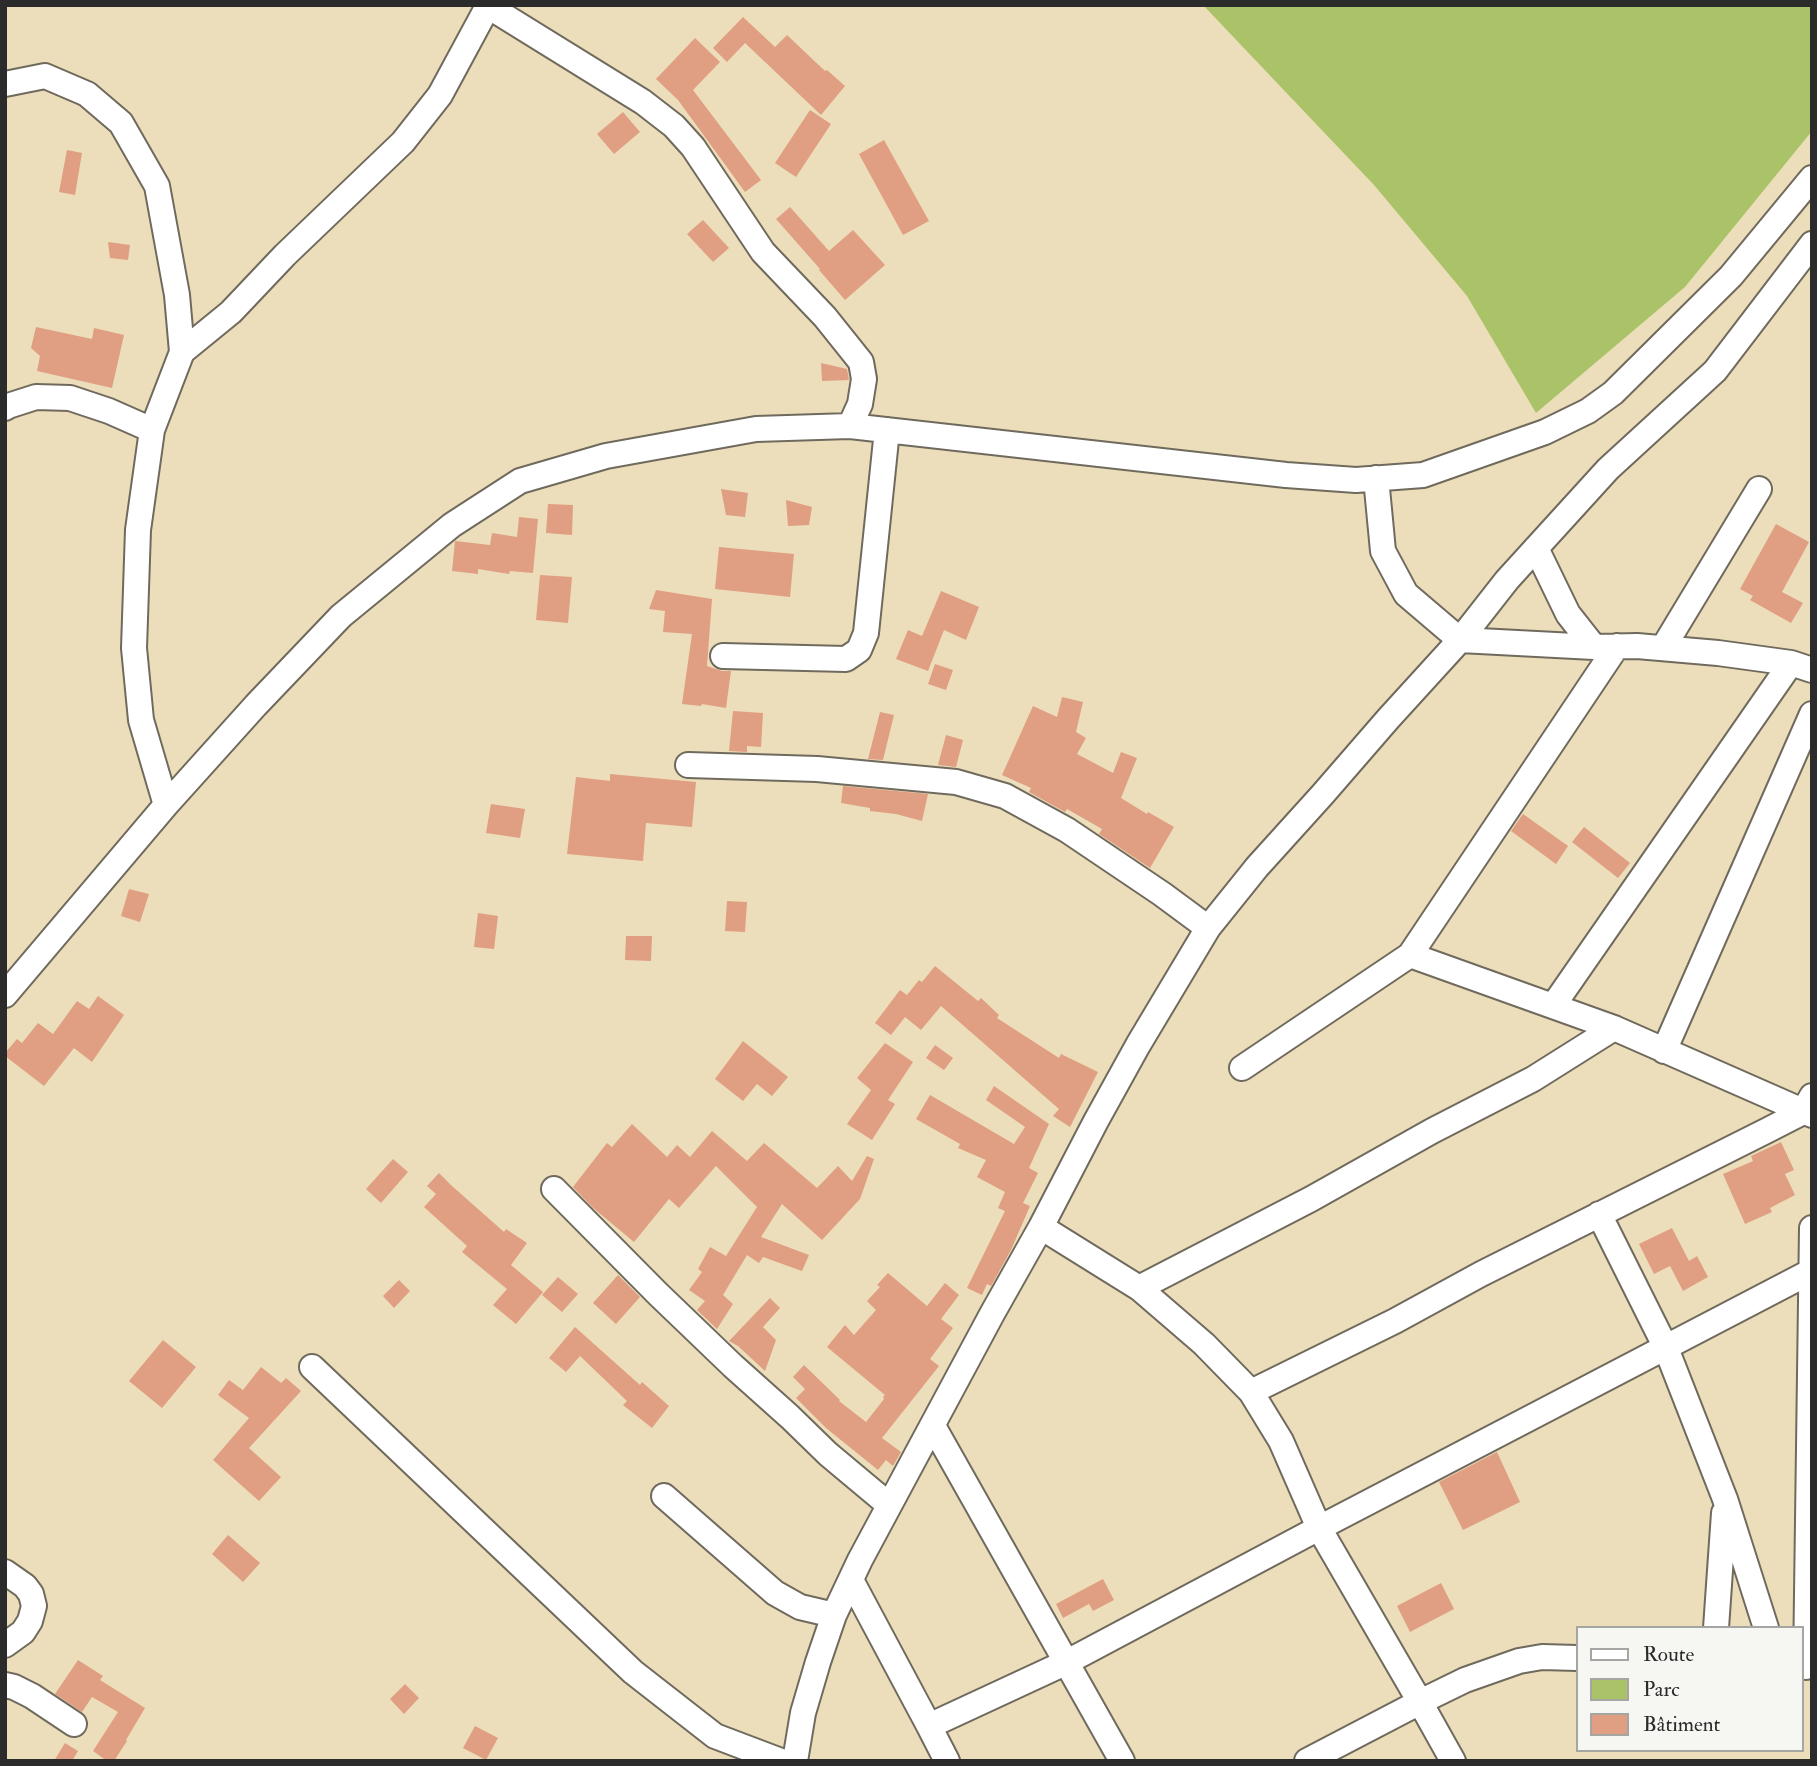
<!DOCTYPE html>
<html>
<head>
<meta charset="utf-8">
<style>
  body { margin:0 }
  #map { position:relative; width:1817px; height:1766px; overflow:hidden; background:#ecdeba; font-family:"IM FELL Double Pica",serif }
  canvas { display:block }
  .frame { position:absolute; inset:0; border:7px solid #2b2b2b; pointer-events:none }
  .legend { position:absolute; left:1576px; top:1626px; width:228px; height:126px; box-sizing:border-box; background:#f6f6f2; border:2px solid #a5a5a2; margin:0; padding:9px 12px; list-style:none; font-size:21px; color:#2b2b2b }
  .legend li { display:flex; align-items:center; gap:14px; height:35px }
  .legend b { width:35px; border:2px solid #a5a5a2 }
</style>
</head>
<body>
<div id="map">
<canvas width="1817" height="1766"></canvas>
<div class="frame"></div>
<ul class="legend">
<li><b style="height:9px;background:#fff"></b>Route</li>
<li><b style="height:19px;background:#abc368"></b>Parc</li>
<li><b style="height:19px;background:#e09e82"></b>Bâtiment</li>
</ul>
</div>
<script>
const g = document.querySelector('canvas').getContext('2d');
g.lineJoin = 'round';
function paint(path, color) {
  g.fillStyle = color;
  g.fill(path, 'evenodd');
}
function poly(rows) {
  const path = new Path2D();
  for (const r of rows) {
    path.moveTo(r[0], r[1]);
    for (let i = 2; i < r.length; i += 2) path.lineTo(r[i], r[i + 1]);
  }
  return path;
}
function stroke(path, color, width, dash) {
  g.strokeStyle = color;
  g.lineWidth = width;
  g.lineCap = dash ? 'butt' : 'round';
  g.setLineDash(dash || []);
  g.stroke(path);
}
paint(poly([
  [1203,5,1812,5,1812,131,1685,287,1536,413,1467,296,1374,185]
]), '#abc368');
paint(poly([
  [743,17,775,47,787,35,825,71,827,70,845,86,821,115,745,43,727,62,713,48],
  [695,38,720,62,693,90,761,180,745,192,678,100,656,79],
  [810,110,831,124,796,177,775,163],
  [623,112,640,132,614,154,597,134],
  [884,140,929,221,903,235,859,154],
  [67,150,82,153,75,195,59,192],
  [790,207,829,251,853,230,885,265,845,300,819,270,820,269,776,219],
  [703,220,729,248,713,262,687,234],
  [108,242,130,245,128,260,110,258],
  [36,327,92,339,94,328,124,335,112,388,37,371,40,356,31,348],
  [821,363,847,369,849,380,822,381],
  [721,489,748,493,745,517,726,515],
  [786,500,812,507,809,525,788,526],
  [548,504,573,505,572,535,546,533],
  [519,517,538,519,533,573,510,571,509,574,478,569,478,574,452,571,455,541,490,545,492,533,517,537],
  [1776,524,1809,542,1782,592,1803,603,1791,623,1750,600,1753,596,1740,589],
  [719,547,794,554,790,597,715,589],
  [540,575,572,577,568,623,536,620],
  [656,590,712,599,707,666,722,671,731,671,726,708,702,704,701,706,682,704,692,634,663,632,665,611,649,609],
  [941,591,979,607,966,640,944,630,928,671,896,659,908,630,922,636],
  [935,664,953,670,946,690,928,684],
  [1062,697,1083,702,1076,732,1086,738,1077,754,1113,773,1121,752,1137,758,1121,798,1147,814,1148,812,1174,827,1150,868,1099,834,1102,829,1067,809,1065,812,1029,792,1031,788,1002,775,1033,706,1057,717],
  [733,711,763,713,761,747,747,746,747,752,729,751],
  [880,712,894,715,883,760,868,759],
  [946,735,963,740,956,767,938,765],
  [610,774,696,782,692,827,646,823,643,861,567,854,576,777,610,781],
  [843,786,928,794,922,821,896,814,870,811,870,808,841,803],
  [491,804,525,809,520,838,486,833],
  [1523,814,1568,846,1556,864,1511,831],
  [1584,827,1630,863,1618,878,1572,842],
  [129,889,149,894,140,922,121,916],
  [727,901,747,902,745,932,725,931],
  [478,913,498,916,494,949,474,947],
  [626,936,652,936,651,961,625,960],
  [935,966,978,1001,981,998,999,1015,997,1018,1059,1058,1061,1054,1098,1072,1070,1127,1053,1116,1059,1109,941,1006,921,1030,905,1017,891,1035,875,1023,900,990,907,995,919,980,922,982],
  [98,996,124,1015,92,1062,74,1048,44,1086,5,1056,5,1053,17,1039,22,1043,38,1023,53,1034,77,1001,89,1009],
  [743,1041,788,1077,772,1096,757,1084,743,1101,715,1079],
  [885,1043,913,1062,888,1100,895,1104,872,1140,847,1124,871,1090,857,1078],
  [935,1045,953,1058,944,1070,926,1058],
  [994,1086,1049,1124,1029,1168,1038,1173,1023,1203,1030,1206,1011,1250,991,1286,987,1284,982,1295,967,1288,1005,1211,998,1208,1005,1192,977,1177,986,1160,958,1148,960,1144,916,1119,930,1095,1014,1144,1025,1127,986,1100],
  [632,1124,667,1157,677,1145,690,1157,712,1131,747,1161,764,1143,817,1188,838,1166,852,1181,867,1156,874,1159,860,1199,822,1240,782,1204,761,1237,809,1255,802,1271,763,1257,759,1263,747,1255,723,1295,733,1304,717,1329,697,1310,705,1301,689,1290,702,1272,698,1269,710,1247,726,1256,757,1207,716,1166,679,1208,669,1199,634,1242,592,1207,573,1187,607,1143,612,1147],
  [1781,1142,1794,1170,1785,1174,1795,1195,1770,1208,1772,1212,1745,1224,1723,1174,1753,1161,1751,1156],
  [393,1159,408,1172,381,1203,366,1189],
  [439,1173,452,1186,504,1232,506,1229,527,1243,511,1265,543,1292,516,1324,493,1305,507,1289,462,1252,467,1246,424,1207,436,1194,427,1186],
  [1672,1228,1689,1261,1697,1256,1708,1277,1683,1291,1670,1266,1654,1274,1639,1244],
  [888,1273,927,1306,945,1283,959,1295,941,1319,953,1328,930,1359,939,1366,882,1438,901,1452,893,1466,886,1460,878,1470,826,1428,796,1398,805,1389,793,1377,804,1365,840,1400,839,1401,866,1422,884,1399,883,1397,885,1395,827,1347,845,1325,854,1335,876,1310,867,1301,880,1287,877,1285],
  [618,1275,640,1297,616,1324,593,1303],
  [558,1277,578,1294,562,1312,542,1295],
  [399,1280,410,1291,394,1308,383,1296],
  [770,1298,780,1308,763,1327,776,1340,765,1371,738,1346,729,1341],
  [575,1327,640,1385,642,1382,669,1406,652,1428,623,1405,627,1401,580,1356,566,1372,549,1358],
  [163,1340,196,1367,162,1408,129,1381],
  [261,1367,281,1383,286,1378,301,1391,249,1448,281,1477,259,1501,213,1460,249,1418,218,1395,229,1380,243,1390],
  [1497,1452,1520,1502,1463,1530,1439,1482],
  [228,1535,260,1563,243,1582,212,1554],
  [1103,1579,1114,1600,1093,1611,1089,1604,1063,1618,1056,1604],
  [1441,1583,1454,1609,1410,1632,1397,1606],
  [78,1660,103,1676,100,1680,145,1708,126,1740,127,1741,114,1761,107,1761,93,1751,118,1712,92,1697,82,1712,55,1694],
  [405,1684,419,1698,404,1714,390,1699],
  [475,1726,498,1738,486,1760,463,1748],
  [65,1743,78,1751,72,1761,54,1761]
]), '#e09e82');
const minor = poly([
  [5,84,45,76,87,94,121,123,157,186,177,295,182,352,152,430,138,530,134,648,141,720,166,805],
  [182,352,231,312,285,255,403,142,440,95,488,6,643,102,674,126,693,147,763,252,825,317,861,362,864,379,860,404,850,426],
  [5,408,8,406,36,397,70,398,109,411,152,430],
  [1376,478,1383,551,1406,594,1460,640,1594,647],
  [1536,548,1568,614,1594,647,1637,646,1718,653,1791,663,1812,670],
  [1617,646,1410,955,1614,1028,1812,1115],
  [1663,648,1759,489],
  [723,656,846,659,859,650,866,633,887,430],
  [688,765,817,769,956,782,1005,796,1067,830,1162,894,1208,928],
  [5,995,166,805,256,705,341,616,452,525,520,481,606,456,756,429,850,426,1286,475,1356,480,1423,475,1545,432,1588,411,1613,393,1731,276,1812,178],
  [1553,1006,1791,663],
  [1664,1051,1812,714],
  [1242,1068,1410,955],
  [554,1189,658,1294,733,1366,790,1417,828,1454,889,1505],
  [1599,1214,1666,1348,1725,1499,1766,1628],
  [1041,1227,1139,1288,1204,1344,1251,1392,1281,1441,1319,1528,1420,1702,1465,1680,1519,1661,1542,1657,1577,1658],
  [1139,1288,1311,1199,1432,1131,1533,1079,1614,1028],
  [312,1367,633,1672,715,1736,781,1761],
  [1251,1392,1395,1321,1481,1274,1768,1130,1803,1112,1812,1096],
  [933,1426,1122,1761],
  [664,1496,775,1593,800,1607,834,1615],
  [5,1572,25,1586,31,1594,34,1606,30,1621,23,1632,5,1645],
  [851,1580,929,1726,1067,1662,1319,1528,1810,1272],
  [1716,1628,1724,1513],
  [1806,1667,1812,1228],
  [5,1685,14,1687,32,1696,74,1724],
  [929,1726,947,1761],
  [795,1761,803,1713,818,1662,834,1615,860,1560,992,1314,1041,1227,1096,1121,1138,1045,1208,928,1257,867,1323,794,1388,719,1460,640,1507,580,1608,469,1715,371,1812,244],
  [1307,1761,1420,1702,1453,1761]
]);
stroke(minor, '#6f6a5d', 28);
stroke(minor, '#fff', 24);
</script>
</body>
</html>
